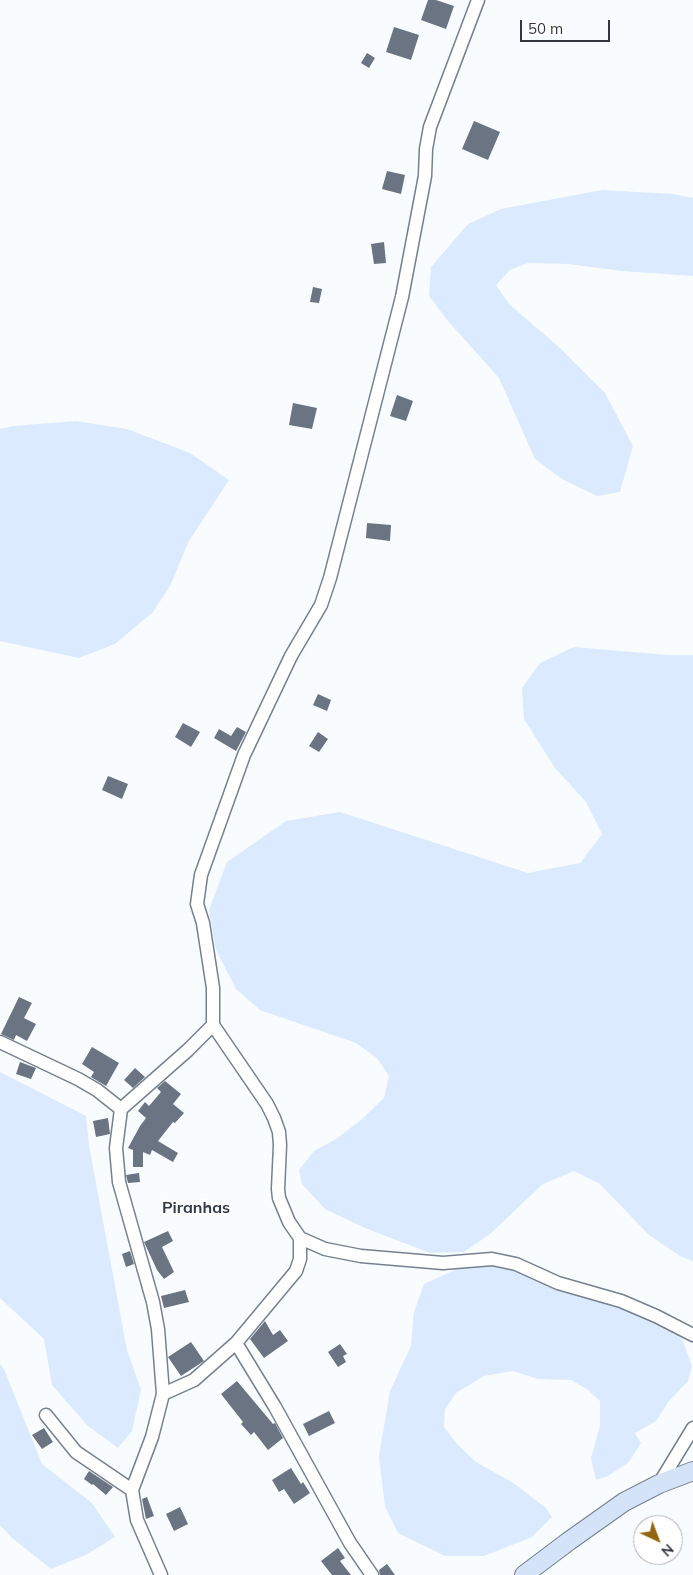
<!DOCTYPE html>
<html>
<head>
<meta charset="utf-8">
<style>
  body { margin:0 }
  #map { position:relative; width:693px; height:1575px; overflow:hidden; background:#f9fcff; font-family:Mulish,sans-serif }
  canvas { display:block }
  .north { position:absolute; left:633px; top:1515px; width:50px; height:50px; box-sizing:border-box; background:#fff; border:1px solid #adafb1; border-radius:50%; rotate:137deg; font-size:14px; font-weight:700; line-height:20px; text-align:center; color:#33373d }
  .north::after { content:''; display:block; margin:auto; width:18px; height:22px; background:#926610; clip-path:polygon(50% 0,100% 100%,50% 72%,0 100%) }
  .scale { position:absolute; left:520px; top:20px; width:90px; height:22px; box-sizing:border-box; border:2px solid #33373d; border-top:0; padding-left:6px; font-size:15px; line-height:18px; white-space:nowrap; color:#33373d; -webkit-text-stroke:4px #fff; paint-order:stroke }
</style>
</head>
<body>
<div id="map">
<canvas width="693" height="1575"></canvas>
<div class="north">N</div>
<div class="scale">50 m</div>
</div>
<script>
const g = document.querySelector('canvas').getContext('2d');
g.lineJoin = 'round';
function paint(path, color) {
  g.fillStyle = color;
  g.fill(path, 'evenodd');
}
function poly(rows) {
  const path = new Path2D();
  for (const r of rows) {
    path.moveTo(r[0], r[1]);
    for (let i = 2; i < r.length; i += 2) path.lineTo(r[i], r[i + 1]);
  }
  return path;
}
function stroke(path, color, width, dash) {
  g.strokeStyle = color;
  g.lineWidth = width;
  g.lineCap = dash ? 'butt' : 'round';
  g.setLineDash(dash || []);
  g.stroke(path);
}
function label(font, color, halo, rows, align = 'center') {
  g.font = font + ' Mulish,sans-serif';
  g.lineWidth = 5;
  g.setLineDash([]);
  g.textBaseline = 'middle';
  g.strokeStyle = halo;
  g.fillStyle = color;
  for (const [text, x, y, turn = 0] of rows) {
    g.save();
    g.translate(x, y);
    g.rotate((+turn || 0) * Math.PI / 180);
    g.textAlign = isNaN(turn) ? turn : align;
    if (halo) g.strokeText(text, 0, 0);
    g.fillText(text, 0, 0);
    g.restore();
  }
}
paint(poly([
  [602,190,673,194,693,198,693,276,622,271,568,264,528,263,510,270,496,285,509,304,560,348,605,393,633,446,620,492,597,496,562,479,535,459,499,378,448,321,429,296,431,267,468,224,501,209],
  [76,421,127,429,190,453,229,480,189,541,170,586,153,612,115,644,79,658,0,641,0,429,13,426],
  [574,647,668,655,693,655,693,1261,680,1256,649,1235,600,1184,574,1171,543,1184,490,1234,464,1252,430,1253,365,1228,325,1209,302,1184,299,1170,314,1151,336,1139,361,1120,384,1098,389,1076,377,1058,356,1043,260,1010,236,989,216,950,209,910,227,862,286,821,340,812,528,873,580,863,602,834,586,802,555,768,524,719,522,688,540,663],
  [0,1072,86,1116,89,1146,127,1350,141,1390,132,1431,118,1448,88,1426,52,1385,44,1339,0,1298],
  [470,1263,509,1267,633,1310,676,1332,683,1341,692,1366,688,1381,669,1401,656,1421,635,1433,641,1443,629,1462,608,1476,596,1480,591,1458,600,1426,600,1401,587,1389,571,1380,538,1379,513,1371,484,1376,456,1393,445,1409,444,1427,457,1444,476,1462,515,1484,546,1508,552,1517,532,1537,484,1556,445,1556,398,1533,385,1507,379,1456,390,1391,411,1346,414,1312,424,1284],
  [0,1364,4,1369,42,1464,92,1503,115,1537,86,1555,51,1569,12,1538,0,1525]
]), '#dbeaff');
paint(poly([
  [428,0,436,0,454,6,446,29,421,20],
  [394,27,419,35,411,60,386,52],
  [367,53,375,58,369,68,361,63],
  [474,121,500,132,488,160,462,149],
  [387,171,405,175,401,194,382,189],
  [384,242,386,263,374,264,371,244],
  [313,287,322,289,319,303,310,302],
  [397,395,413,401,406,421,390,416],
  [293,403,317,408,312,429,289,425],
  [367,523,391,525,390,541,366,538],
  [318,694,331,700,327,711,313,705],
  [183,723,200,732,191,747,175,737],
  [237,727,246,732,236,751,214,738,219,729,231,736],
  [318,732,328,739,319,752,309,746],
  [108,776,128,784,122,799,102,790],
  [19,997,32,1003,24,1018,36,1024,27,1041,16,1035,14,1040,1,1034],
  [92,1047,119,1063,106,1086,91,1077,94,1072,82,1064],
  [20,1062,36,1068,31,1079,16,1074],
  [135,1068,145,1077,133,1088,124,1080],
  [165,1081,181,1094,173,1104,184,1113,175,1123,173,1122,158,1141,178,1153,173,1162,152,1150,150,1155,143,1152,143,1167,133,1167,133,1150,128,1148,140,1126,146,1118,138,1111,145,1102,149,1106,161,1092,157,1088],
  [108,1118,110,1134,96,1137,93,1121],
  [139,1173,140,1182,128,1183,126,1175],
  [168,1231,173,1241,162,1247,174,1272,164,1279,157,1270,144,1242],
  [130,1251,134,1264,126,1267,122,1254],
  [185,1290,189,1302,164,1308,161,1296],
  [265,1321,273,1335,280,1330,288,1341,264,1358,250,1339],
  [191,1342,204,1361,181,1376,168,1357],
  [340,1344,347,1354,343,1356,346,1362,338,1367,328,1352],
  [237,1381,273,1424,275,1423,283,1438,268,1450,254,1432,251,1435,241,1424,243,1422,221,1394],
  [329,1411,335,1423,309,1436,303,1424],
  [44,1428,53,1442,42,1449,32,1435],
  [291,1468,301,1484,303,1482,310,1493,294,1504,284,1489,279,1492,272,1480],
  [89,1471,113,1487,106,1495,93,1484,92,1485,84,1479],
  [147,1497,154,1516,146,1519,142,1499],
  [180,1507,188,1524,174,1531,166,1514],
  [338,1548,345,1558,340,1561,351,1575,332,1575,321,1561],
  [387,1564,395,1575,380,1575,379,1570]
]), '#6a7482');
const street = poly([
  [478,0,430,127,426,149,425,176,402,297,330,578,321,605,291,656,244,755,201,875,197,904,203,923,213,988,213,1025,267,1104,274,1118,279,1132,280,1145,278,1189,279,1198,289,1222,300,1238,325,1249,361,1256,443,1263,492,1259,516,1264,558,1283,621,1301,656,1316,693,1335],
  [0,1042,78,1079,97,1090,121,1109],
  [236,1343,275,1407,350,1543,372,1575],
  [163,1394,194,1380,236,1343,296,1271,300,1259,300,1238],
  [46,1415,76,1452,132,1490],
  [659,1484,693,1428],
  [161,1575,137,1520,132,1490,152,1437,163,1394,158,1329,153,1302,119,1182,116,1148,121,1109,188,1050,213,1025]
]);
const secondary = poly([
  [524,1575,569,1541,624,1502,659,1484,693,1471]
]);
stroke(street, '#76808e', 15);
stroke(secondary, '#76808e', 20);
stroke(street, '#fff', 12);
stroke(secondary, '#d5e3f8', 18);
label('bold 16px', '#323a47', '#fff', [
  ["Piranhas",196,1208]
]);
</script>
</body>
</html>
